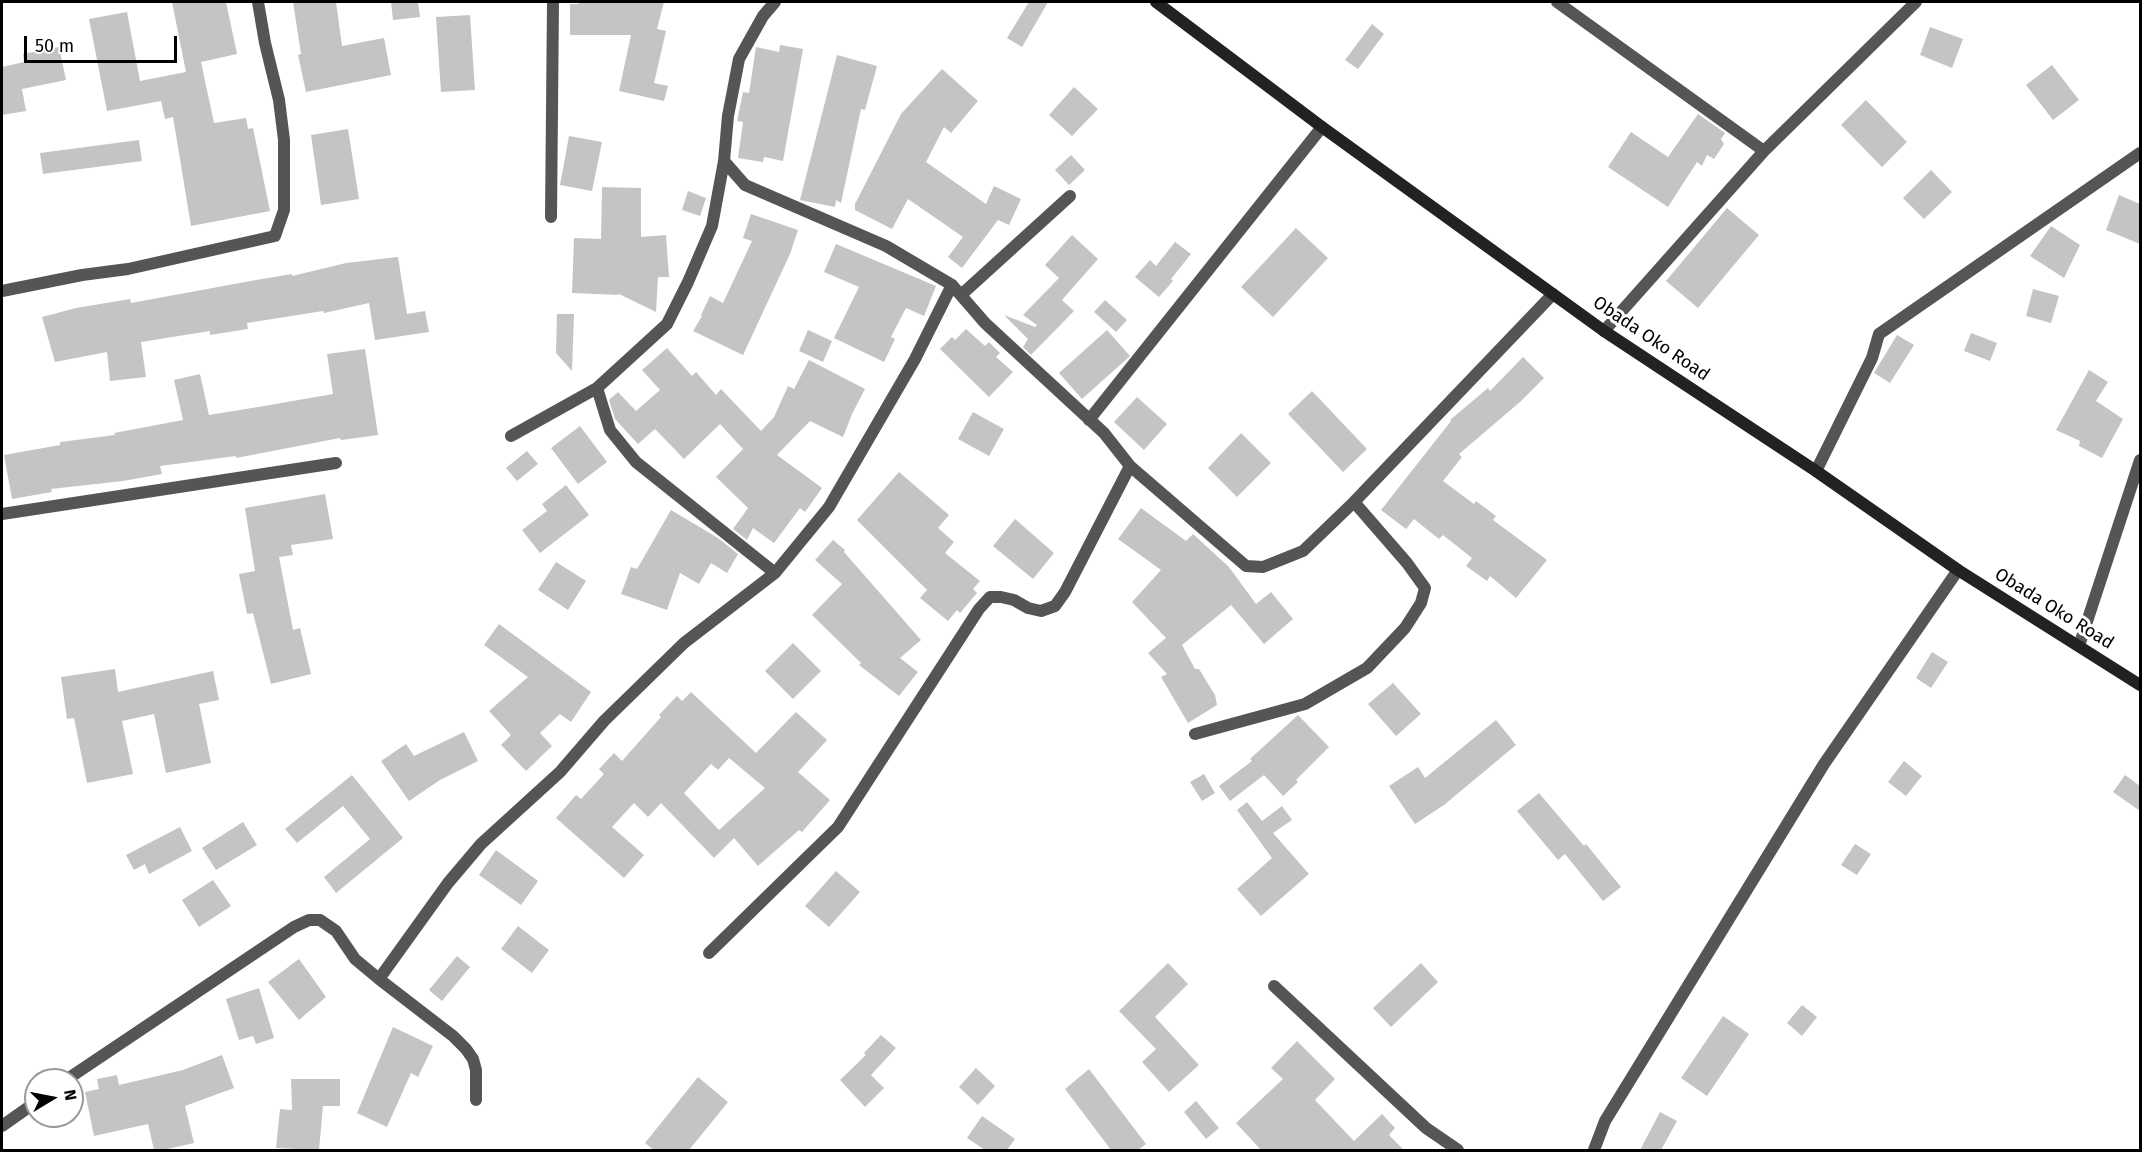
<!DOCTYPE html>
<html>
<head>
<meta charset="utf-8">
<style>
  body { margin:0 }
  #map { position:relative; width:2142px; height:1152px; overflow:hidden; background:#fff; font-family:"Fira Sans",sans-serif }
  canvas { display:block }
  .frame { position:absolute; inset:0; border:3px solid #000; pointer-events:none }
  .north { position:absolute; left:24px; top:1068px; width:60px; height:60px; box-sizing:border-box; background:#fff; border:2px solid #999; border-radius:50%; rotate:80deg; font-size:16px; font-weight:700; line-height:24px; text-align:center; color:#000 }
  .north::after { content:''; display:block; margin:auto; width:21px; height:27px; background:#000; clip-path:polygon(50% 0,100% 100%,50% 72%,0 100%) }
  .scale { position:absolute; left:24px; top:36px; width:153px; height:27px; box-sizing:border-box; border:3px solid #000; border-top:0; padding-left:8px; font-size:18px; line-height:21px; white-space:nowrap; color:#000; -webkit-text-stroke:4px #fff; paint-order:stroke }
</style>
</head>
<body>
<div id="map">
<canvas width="2142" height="1152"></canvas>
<div class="frame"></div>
<div class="north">N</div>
<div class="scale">50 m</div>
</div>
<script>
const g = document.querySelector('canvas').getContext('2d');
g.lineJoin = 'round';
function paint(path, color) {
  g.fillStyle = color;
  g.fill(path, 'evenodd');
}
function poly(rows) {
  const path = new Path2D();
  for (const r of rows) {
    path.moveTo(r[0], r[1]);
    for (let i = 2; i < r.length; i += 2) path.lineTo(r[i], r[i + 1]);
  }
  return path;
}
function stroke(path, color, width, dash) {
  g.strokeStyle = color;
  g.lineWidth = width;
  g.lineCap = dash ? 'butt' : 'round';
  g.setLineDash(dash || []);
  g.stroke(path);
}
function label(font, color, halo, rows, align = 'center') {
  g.font = font + ' "Fira Sans",sans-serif';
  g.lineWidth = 6;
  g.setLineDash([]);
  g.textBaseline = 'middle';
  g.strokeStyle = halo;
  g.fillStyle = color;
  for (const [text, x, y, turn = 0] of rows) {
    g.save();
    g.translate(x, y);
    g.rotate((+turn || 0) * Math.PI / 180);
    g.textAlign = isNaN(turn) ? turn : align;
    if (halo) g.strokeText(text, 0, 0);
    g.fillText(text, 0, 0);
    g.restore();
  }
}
paint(poly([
  [172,2,226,2,237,54,201,62,214,123,246,118,248,129,253,128,270,211,191,226,173,117,165,119,161,101,107,111,89,19,127,12,140,81,186,72],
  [293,2,336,2,342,46,384,38,391,75,306,92,298,55,301,54],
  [391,2,418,2,420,17,393,20],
  [579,2,664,2,657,29,666,31,654,83,668,86,664,101,619,91,631,35,570,35,570,4,579,4],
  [1029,2,1048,2,1022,47,1007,38],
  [470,15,475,90,441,92,436,17],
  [1372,24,1384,34,1358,69,1345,60],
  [1930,27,1963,39,1952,68,1920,55],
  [780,45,803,49,783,161,764,157,763,162,738,158,743,122,737,121,743,92,749,93,756,47,779,52],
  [59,47,66,80,22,89,26,111,2,115,2,67,24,62,23,54],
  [837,55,877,66,865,110,861,109,841,203,836,200,835,207,800,200],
  [2052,65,2079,100,2053,120,2026,85],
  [942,69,978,101,951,133,944,127,926,162,986,204,994,186,1021,199,1009,225,998,220,962,268,948,257,963,237,908,199,892,229,855,210,855,204,901,114],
  [1074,87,1098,109,1072,136,1049,115],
  [1866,100,1907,142,1882,167,1841,125],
  [1698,114,1725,133,1721,139,1724,144,1714,159,1707,155,1702,166,1697,162,1668,207,1608,167,1631,132,1668,157],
  [348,129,359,199,321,205,311,135],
  [569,136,602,142,592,191,560,185],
  [139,140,142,161,43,174,40,153],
  [1071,155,1085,170,1069,185,1055,170],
  [1931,170,1952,192,1924,219,1903,198],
  [602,187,641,188,641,237,666,235,669,277,658,277,656,312,617,293,619,295,572,293,574,238,601,239],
  [688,191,706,198,700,216,682,210],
  [2119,195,2140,204,2140,244,2106,230],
  [1727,208,1759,235,1698,308,1666,281],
  [751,214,798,230,790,254,743,355,693,331,702,316,701,315,710,296,723,303,752,241,743,238],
  [2051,226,2080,245,2064,278,2030,256],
  [1296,228,1328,258,1273,317,1241,287],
  [1072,235,1098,259,1062,300,1074,311,1031,355,1023,347,1028,339,1004,315,1035,327,1037,325,1023,315,1059,278,1045,265],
  [1175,242,1191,254,1171,279,1173,281,1159,297,1135,277,1150,260,1156,266],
  [836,244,936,286,924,316,906,308,891,337,895,339,884,362,834,338,859,287,824,272],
  [398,257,407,314,425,311,429,332,375,340,369,303,324,313,323,311,247,323,248,329,210,335,210,331,141,342,146,377,110,381,107,352,55,362,42,317,76,308,130,299,131,303,256,280,292,274,292,276,346,263],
  [2033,289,2059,296,2051,323,2026,316],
  [1105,300,1127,320,1116,332,1094,312],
  [557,314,574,314,572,371,556,353],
  [966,329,985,346,989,342,1000,353,996,357,1013,372,989,397,940,349,952,337,955,340],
  [808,330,832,341,823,362,799,351],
  [1107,330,1130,356,1082,399,1059,373],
  [1971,333,1997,343,1990,361,1964,351],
  [1897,335,1914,345,1890,383,1874,373],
  [667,348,692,376,696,372,716,395,721,389,761,431,774,417,788,386,794,389,809,360,865,389,852,414,843,437,810,421,777,455,822,488,805,512,800,508,774,543,753,528,747,540,733,529,748,508,716,477,743,449,720,424,684,459,655,429,638,444,615,419,609,400,618,392,636,411,660,390,642,370],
  [365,349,378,435,341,440,340,438,236,458,236,456,160,466,162,474,123,481,51,489,52,492,12,499,4,455,60,445,60,442,115,435,114,433,183,420,174,380,200,374,209,415,264,406,333,394,327,354],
  [1523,357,1544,378,1520,402,1459,454,1462,457,1443,481,1474,504,1476,501,1496,516,1493,520,1547,560,1516,598,1490,576,1487,581,1466,566,1472,558,1443,535,1439,539,1414,519,1406,529,1381,510,1451,421,1450,420,1488,388,1490,391],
  [2089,370,2108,382,2096,401,2123,419,2102,458,2079,446,2080,441,2056,430],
  [1312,391,1367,449,1343,472,1288,414],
  [1137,397,1167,424,1144,450,1114,422],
  [973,412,1004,429,989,456,958,439],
  [580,426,607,462,578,484,551,448],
  [1241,433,1271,463,1237,497,1208,468],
  [527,451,538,464,517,481,506,468],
  [899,472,949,515,938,528,954,542,945,553,980,581,973,589,977,593,960,613,957,610,948,621,920,598,927,590,857,520],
  [566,485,589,515,540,553,522,530,547,511,542,504],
  [325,494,333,539,291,545,293,555,279,557,293,630,300,628,311,674,271,684,253,613,247,614,239,574,255,571,245,508],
  [1141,508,1186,541,1193,534,1229,567,1256,604,1271,592,1293,619,1264,644,1231,605,1182,645,1195,669,1199,669,1215,695,1217,705,1188,723,1161,677,1167,674,1148,653,1166,638,1132,602,1161,570,1118,539],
  [671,510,718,538,738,554,727,573,711,563,699,584,680,573,667,610,621,594,631,567,637,569],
  [1015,519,1054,553,1033,579,993,546],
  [833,540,845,550,844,552,921,640,900,658,918,672,899,696,859,665,861,663,812,615,842,584,815,560],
  [556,562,586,581,568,610,538,590],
  [499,624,591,692,571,722,560,714,540,733,552,746,526,771,501,745,511,735,489,711,528,677,484,645],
  [793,643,821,671,793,699,765,671],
  [1932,652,1948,662,1931,688,1916,678],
  [115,669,118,692,213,671,219,700,199,704,211,763,166,773,154,714,122,721,133,774,87,783,74,718,67,719,61,677],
  [1393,683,1421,714,1396,736,1368,704],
  [691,692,756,753,796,712,827,740,798,772,830,800,802,832,799,830,758,866,734,838,714,858,661,803,648,817,634,803,612,827,644,855,624,878,556,818,576,795,581,799,604,774,599,769,614,753,622,761,661,717,659,715,677,696,682,701],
  [729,758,765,788,719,830,684,793,711,764,718,770],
  [1298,715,1329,747,1296,780,1298,782,1283,796,1264,775,1230,801,1219,786,1252,761,1250,759],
  [1496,720,1516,745,1444,805,1415,824,1389,786,1418,767,1425,778],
  [464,732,478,761,440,780,409,801,381,761,406,744,414,756],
  [1904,761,1922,776,1906,796,1888,782],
  [1204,774,1215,793,1202,801,1190,782],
  [352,775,403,838,336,893,324,877,370,839,343,806,297,843,285,829],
  [2125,775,2140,786,2140,811,2113,792],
  [1539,793,1584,846,1586,844,1621,887,1603,901,1565,854,1558,860,1517,811],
  [1247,802,1262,821,1282,806,1292,820,1273,833,1309,874,1261,916,1237,889,1272,858,1237,810],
  [243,822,257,845,216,870,202,848],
  [180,827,192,851,149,874,145,864,134,870,126,855],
  [1855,844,1871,854,1857,875,1841,865],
  [496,850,538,881,521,905,479,875],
  [836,871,860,892,829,927,805,906],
  [213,880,231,906,199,927,182,900],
  [518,926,549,950,532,973,501,949],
  [457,956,470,967,442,1001,429,990],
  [299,959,326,997,299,1020,268,982],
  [1168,963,1188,984,1155,1017,1199,1065,1169,1092,1142,1062,1156,1049,1119,1011],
  [1421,963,1438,982,1391,1027,1373,1008],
  [259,988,274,1038,256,1044,253,1036,239,1040,226,999],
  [1802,1005,1817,1017,1802,1036,1787,1023],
  [1723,1016,1749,1034,1707,1096,1681,1078],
  [393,1027,433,1046,418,1077,411,1073,387,1127,357,1113],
  [881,1035,896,1048,871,1075,884,1088,865,1107,840,1080,866,1055,864,1053],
  [1297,1041,1335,1079,1315,1100,1354,1141,1382,1114,1395,1128,1389,1135,1404,1150,1261,1150,1236,1123,1283,1079,1271,1068],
  [222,1055,234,1088,185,1106,194,1143,163,1150,154,1150,148,1124,94,1136,85,1092,99,1089,97,1079,117,1075,119,1085,183,1070],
  [976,1068,995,1086,978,1105,959,1087],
  [1089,1069,1146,1144,1138,1150,1111,1150,1065,1089],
  [698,1077,728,1102,689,1150,654,1150,645,1143],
  [291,1079,340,1079,340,1106,323,1106,319,1150,276,1148,280,1109,292,1110],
  [1196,1101,1219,1128,1206,1139,1184,1112],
  [1660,1112,1677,1121,1661,1150,1640,1150],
  [982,1116,1015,1139,1007,1150,985,1150,967,1138]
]), '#c4c4c4');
stroke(poly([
  [775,2,763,16,739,59,728,116,724,161,745,185,886,246,952,285,985,323,1104,433,1130,466,1246,566,1263,567,1303,551,1354,502,1553,294],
  [1557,2,1764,151],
  [551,217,553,2],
  [2,291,82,275,128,269,275,236,284,210,284,140,279,100,265,43,258,2],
  [961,295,1070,196],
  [1604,331,1764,151,1916,2],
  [597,388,610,430,636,462,775,573],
  [1089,420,1322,127],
  [511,436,597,388,667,324,688,282,712,226,724,161],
  [1816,471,1872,358,1879,334,2140,153],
  [2,514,336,463],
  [2079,646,2140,460],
  [1195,734,1305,704,1367,668,1405,628,1421,603,1425,588,1407,563,1354,502],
  [709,953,838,827,979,609,990,597,1001,597,1014,600,1028,608,1041,611,1055,606,1065,592,1130,466],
  [379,979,453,1036,466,1049,473,1059,476,1070,476,1100],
  [1274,986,1426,1128,1458,1150],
  [66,1080,294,927,309,920,320,920,336,931,355,959,379,979,448,883,481,844,560,772,604,721,684,643,775,573,829,507,915,359,952,285],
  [2,1126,36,1102],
  [1594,1150,1605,1121,1824,764,1958,570]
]), '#555', 12);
stroke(poly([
  [1156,2,1322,127,1604,331,1816,471,1958,570,2140,685]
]), '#222', 12);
label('18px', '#000', '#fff', [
  ["Obada Oko Road",1651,339,34],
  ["Obada Oko Road",2054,609,32]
]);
</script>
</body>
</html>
